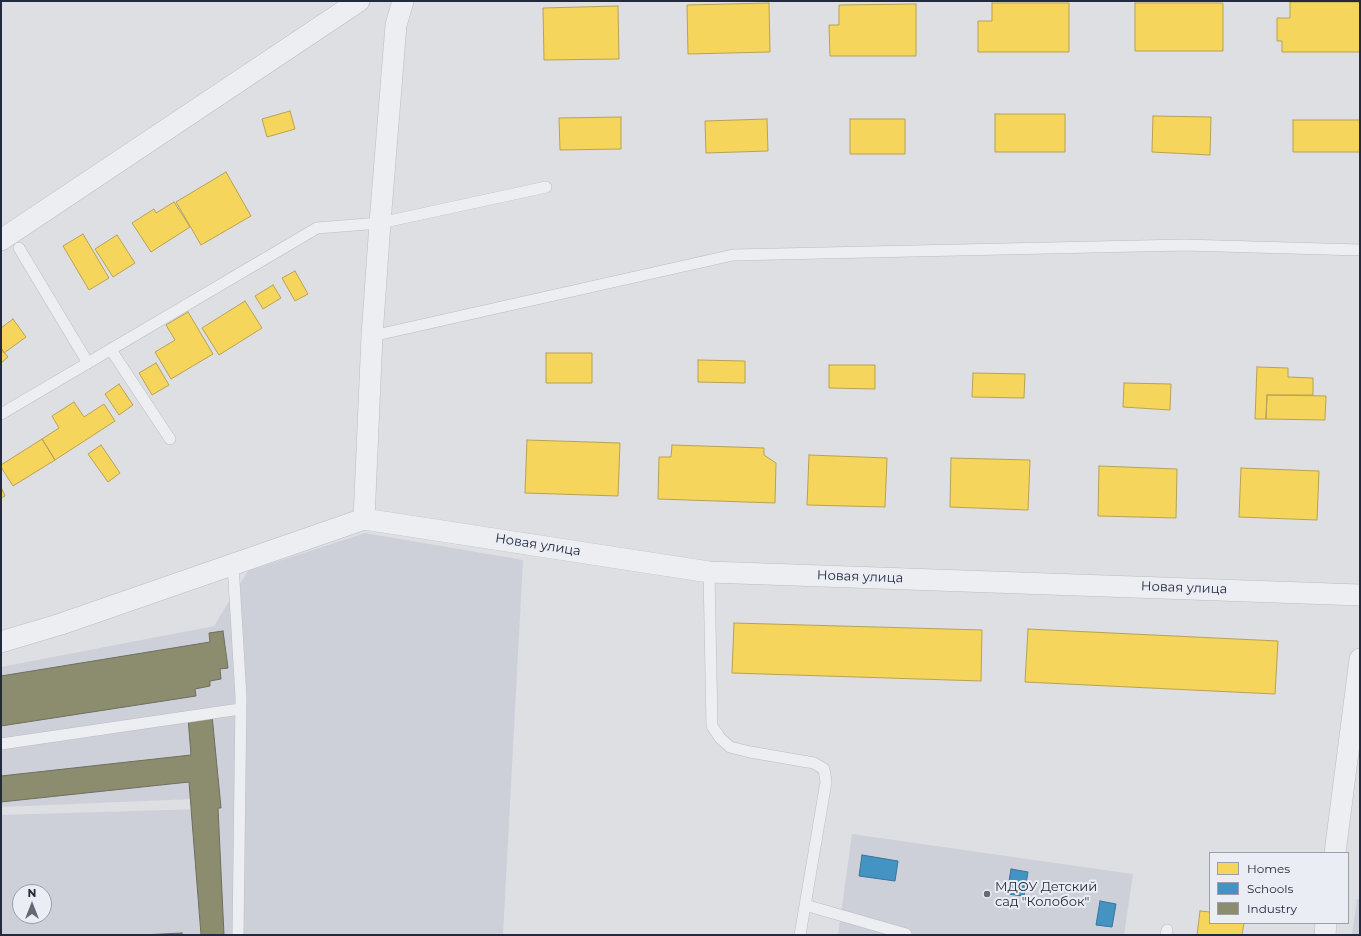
<!DOCTYPE html>
<html>
<head>
<meta charset="utf-8">
<style>
  body { margin:0 }
  #map { position:relative; width:1361px; height:936px; overflow:hidden; background:#dedfe3; font-family:Montserrat,sans-serif }
  canvas { display:block }
  .frame { position:absolute; inset:0; border:2px solid #242a3d; pointer-events:none }
  .legend { position:absolute; left:1209px; top:852px; width:140px; height:72px; box-sizing:border-box; background:#eaedf4; border:1px solid #9b9fab; margin:0; padding:5px 7px; list-style:none; font-size:12px; color:#242a3d }
  .legend li { display:flex; align-items:center; gap:8px; height:20px }
  .legend b { width:20px; border:1px solid #9b9fab }
  .north { position:absolute; left:12px; top:884px; width:40px; height:40px; box-sizing:border-box; background:#eaedf4; border:1px solid #9b9fab; border-radius:50%; rotate:0deg; font-size:11px; font-weight:700; line-height:16px; text-align:center; color:#242a3d }
  .north::after { content:''; display:block; margin:auto; width:14px; height:18px; background:#656977; clip-path:polygon(50% 0,100% 100%,50% 72%,0 100%) }
</style>
</head>
<body>
<div id="map">
<canvas width="1361" height="936"></canvas>
<div class="frame"></div>
<ul class="legend">
<li><b style="height:11px;background:#f6d55c"></b>Homes</li>
<li><b style="height:11px;background:#4393c3"></b>Schools</li>
<li><b style="height:11px;background:#8c8c6e"></b>Industry</li>
</ul>
<div class="north">N</div>
</div>
<script>
const g = document.querySelector('canvas').getContext('2d');
g.lineJoin = 'round';
function paint(path, color) {
  g.fillStyle = color;
  g.fill(path, 'evenodd');
}
function poly(rows) {
  const path = new Path2D();
  for (const r of rows) {
    path.moveTo(r[0], r[1]);
    for (let i = 2; i < r.length; i += 2) path.lineTo(r[i], r[i + 1]);
  }
  return path;
}
function stroke(path, color, width, dash) {
  g.strokeStyle = color;
  g.lineWidth = width;
  g.lineCap = dash ? 'butt' : 'round';
  g.setLineDash(dash || []);
  g.stroke(path);
}
function label(font, color, halo, rows, align = 'center') {
  g.font = font + ' Montserrat,sans-serif';
  g.lineWidth = 4;
  g.setLineDash([]);
  g.textBaseline = 'middle';
  g.strokeStyle = halo;
  g.fillStyle = color;
  for (const [text, x, y, turn = 0] of rows) {
    g.save();
    g.translate(x, y);
    g.rotate((+turn || 0) * Math.PI / 180);
    g.textAlign = isNaN(turn) ? turn : align;
    if (halo) g.strokeText(text, 0, 0);
    g.fillText(text, 0, 0);
    g.restore();
  }
}
paint(poly([
  [365,533,523,560,503,935,217,935,216,798,1,807,1,667,214,626,248,571],
  [198,809,200,935,1,935,1,815],
  [20,892,44,892,44,916,20,916],
  [852,834,1133,874,1124,935,838,935],
  [1357,899,1360,900,1360,935,1352,935]
]), '#ced0d9');
const homes = poly([
  [1290,2,1360,2,1360,52,1282,52,1282,41,1277,41,1277,18,1290,18,1290,2],
  [769,3,770,52,688,54,687,5,769,3],
  [992,3,1069,3,1069,52,978,52,978,21,992,21,992,3],
  [1135,3,1223,3,1223,51,1135,51,1135,3],
  [916,4,916,56,830,56,829,25,839,25,839,5,916,4],
  [618,6,619,59,544,60,543,8,618,6],
  [290,111,295,129,267,137,262,119,290,111],
  [995,114,1065,114,1065,152,995,152,995,114],
  [1153,116,1211,117,1210,155,1152,152,1153,116],
  [621,117,621,149,560,150,559,118,621,117],
  [767,119,768,151,706,153,705,121,767,119],
  [850,119,905,119,905,154,850,154,850,119],
  [1293,120,1360,120,1360,152,1293,152,1293,120],
  [226,172,251,216,201,245,176,202,226,172],
  [174,202,190,227,151,252,132,223,154,209,156,213,174,202],
  [83,234,109,278,89,290,63,246,83,234],
  [117,235,135,263,113,277,95,249,117,235],
  [295,271,308,294,295,301,282,278,295,271],
  [273,285,281,298,263,309,255,296,273,285],
  [245,301,262,328,219,355,202,328,245,301],
  [188,312,213,354,171,379,155,352,175,340,166,325,188,312],
  [13,319,26,337,4,353,1,348,1,328,13,319],
  [1,348,8,357,1,363,1,348],
  [546,353,592,353,592,383,546,383,546,353],
  [698,360,745,361,745,383,698,382,698,360],
  [156,363,169,385,152,395,139,373,156,363],
  [829,365,875,365,875,389,829,388,829,365],
  [1257,367,1288,368,1288,377,1313,378,1313,395,1267,395,1266,419,1255,419,1257,367],
  [973,373,1025,374,1024,398,972,397,973,373],
  [1124,383,1171,384,1170,410,1123,407,1124,383],
  [119,384,133,405,119,415,105,394,119,384],
  [1267,395,1326,396,1325,420,1266,419,1267,395],
  [74,402,84,417,104,404,115,421,55,460,42,439,59,428,52,416,74,402],
  [42,439,55,460,13,486,1,467,1,465,42,439],
  [527,440,620,443,618,496,525,493,527,440],
  [101,445,120,473,108,482,88,454,101,445],
  [672,445,764,448,764,455,776,463,775,503,658,499,659,457,671,457,672,445],
  [809,455,887,458,885,507,807,505,809,455],
  [951,458,1030,460,1028,510,950,507,951,458],
  [1099,466,1177,469,1176,518,1098,516,1099,466],
  [1241,468,1319,471,1317,520,1239,517,1241,468],
  [1,487,5,496,1,498,1,487],
  [734,623,982,630,981,681,732,673,734,623],
  [1028,629,1278,641,1275,694,1025,682,1028,629],
  [1200,911,1210,912,1210,923,1244,923,1242,935,1197,935,1200,911]
]);
paint(homes, '#f6d55c');
stroke(homes, '#b7a253', 1);
const schools = poly([
  [862,855,898,861,895,881,859,876,862,855],
  [1011,869,1028,872,1024,896,1007,894,1011,869],
  [1100,901,1116,904,1112,927,1096,925,1100,901]
]);
paint(schools, '#4393c3');
stroke(schools, '#3a749b', 1);
const industry = poly([
  [223,631,228,668,220,669,221,679,210,681,210,686,195,689,196,696,1,726,1,676,210,642,209,633,223,631],
  [212,715,221,808,218,808,224,935,201,935,189,782,1,802,1,776,191,755,188,718,212,715],
  [182,933,182,935,142,935,182,933]
]);
paint(industry, '#8c8c6e');
stroke(industry, '#6d6f5f', 1);
const lane = poly([
  [19,248,88,363],
  [372,336,733,255,1184,245,1360,250],
  [111,350,170,439],
  [1,414,317,228,380,223,546,187],
  [233,564,241,697,238,935],
  [709,572,712,726,720,738,730,747,750,752,814,763,824,769,826,782,800,935],
  [1,744,240,709],
  [805,905,906,934,906,935],
  [1166,935,1167,930]
]);
const street = poly([
  [1,240,359,1],
  [364,519,372,336,380,223,396,25,403,1],
  [1,642,61,624,364,519,709,572,1360,595],
  [1335,853,1360,659],
  [1325,935,1326,923]
]);
stroke(lane, '#bbbcc1', 12);
stroke(street, '#bbbcc1', 22);
stroke(lane, '#edeef1', 11);
stroke(street, '#edeef1', 21);
for (const [x, y, r, color] of [
  [987,894,4,"#656977"]
]) {
  const dot = new Path2D();
  dot.arc(x, y, r, 0, 2 * Math.PI);
  g.fillStyle = color;
  g.fill(dot);
  stroke(dot, '#eaedf4', 1.5);
}
label('13px', '#242a3d', '#eaedf4', [
  ["Новая улица",538,545,9],
  ["Новая улица",860,577,2],
  ["Новая улица",1184,588,2]
]);
label('13px', '#242a3d', '#eaedf4', [
  ["МДОУ Детский",995,887],
  ["сад \"Колобок\"",995,902]
], 'left');
</script>
</body>
</html>
